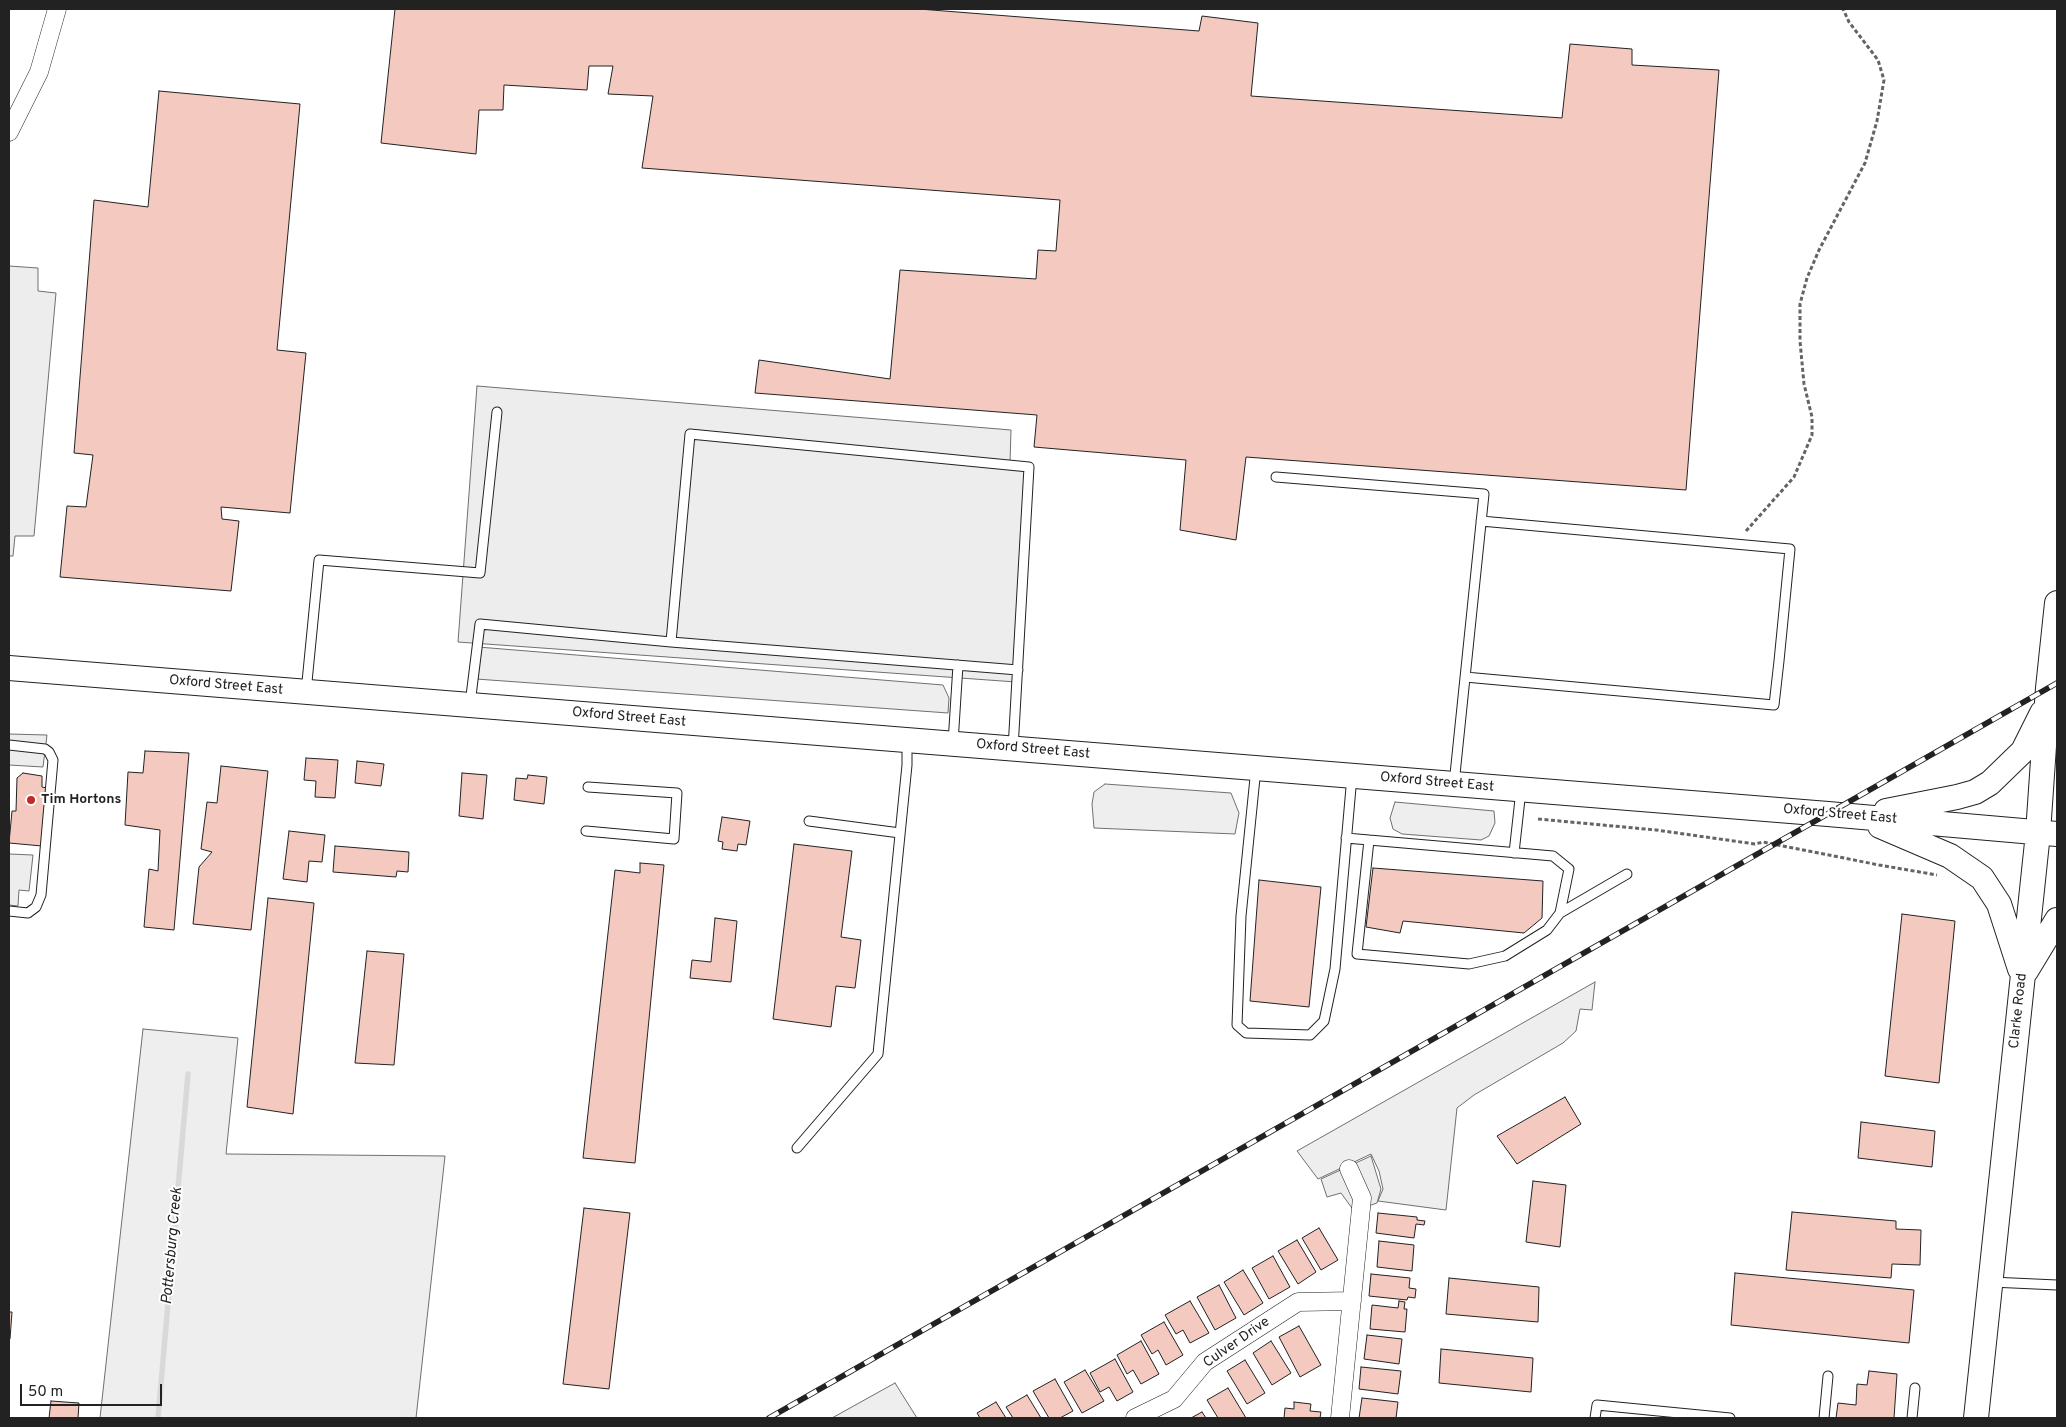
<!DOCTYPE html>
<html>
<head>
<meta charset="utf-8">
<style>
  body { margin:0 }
  #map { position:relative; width:2066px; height:1427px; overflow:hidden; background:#fff; font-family:Overpass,sans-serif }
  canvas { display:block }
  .frame { position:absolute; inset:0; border:10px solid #222; pointer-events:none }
  .scale { position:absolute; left:20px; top:1384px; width:142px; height:22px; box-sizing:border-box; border:2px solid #222; border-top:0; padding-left:6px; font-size:15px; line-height:18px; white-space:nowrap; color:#222; -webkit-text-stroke:4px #fff; paint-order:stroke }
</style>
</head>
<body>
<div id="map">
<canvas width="2066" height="1427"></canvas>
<div class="frame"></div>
<div class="scale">50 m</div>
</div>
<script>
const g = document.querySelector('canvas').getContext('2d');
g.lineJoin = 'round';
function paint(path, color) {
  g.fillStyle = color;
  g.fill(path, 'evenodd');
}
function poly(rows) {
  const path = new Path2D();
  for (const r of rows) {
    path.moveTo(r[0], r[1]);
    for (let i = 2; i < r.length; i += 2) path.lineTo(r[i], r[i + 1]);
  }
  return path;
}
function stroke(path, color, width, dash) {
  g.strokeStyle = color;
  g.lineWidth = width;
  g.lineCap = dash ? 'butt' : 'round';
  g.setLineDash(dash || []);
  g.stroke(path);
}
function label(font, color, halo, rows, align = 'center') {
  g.font = font + ' Overpass,sans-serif';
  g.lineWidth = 4;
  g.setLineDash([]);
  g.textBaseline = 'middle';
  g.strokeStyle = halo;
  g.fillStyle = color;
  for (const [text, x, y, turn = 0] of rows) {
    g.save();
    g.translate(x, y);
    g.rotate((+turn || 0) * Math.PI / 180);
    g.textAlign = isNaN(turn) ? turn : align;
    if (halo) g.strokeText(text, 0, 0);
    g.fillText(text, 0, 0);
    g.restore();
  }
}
const green = poly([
  [478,647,943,685,949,698,948,713,476,679,478,647],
  [1105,784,1231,793,1239,813,1235,834,1094,828,1092,804,1094,792,1105,784],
  [1395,802,1494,811,1495,823,1489,836,1481,840,1402,834,1393,829,1390,818,1395,802],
  [1595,982,1592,1010,1580,1009,1576,1031,1563,1043,1474,1095,1457,1108,1446,1210,1378,1201,1383,1189,1379,1171,1371,1154,1318,1179,1297,1151,1595,982],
  [143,1029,238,1038,226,1154,445,1156,416,1418,100,1418,143,1029],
  [895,1383,917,1418,832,1418,895,1383]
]);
paint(green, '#eee');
stroke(green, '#6f6f6f', 1);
const parking = poly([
  [9,266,38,268,38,291,56,293,34,536,15,536,13,556,9,556,9,266],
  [477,386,1011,430,1010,463,1030,465,1016,682,458,642,477,386],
  [9,734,47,735,43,767,9,765,9,734],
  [9,854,33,855,29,891,19,890,18,906,9,905,9,854],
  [1371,1156,1381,1189,1377,1203,1354,1211,1341,1193,1327,1197,1321,1179,1371,1156]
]);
paint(parking, '#ededed');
stroke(parking, '#6f6f6f', 1);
stroke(poly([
  [158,1418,188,1074]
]), '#d9d9d9', 5.5);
const building = poly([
  [395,9,919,9,1199,31,1202,16,1258,23,1251,96,1562,118,1570,44,1632,49,1632,65,1719,70,1686,490,1246,457,1236,540,1180,530,1186,460,1034,447,1037,415,755,393,759,360,890,379,900,270,1036,279,1038,250,1056,251,1060,200,642,168,653,96,608,94,613,66,589,66,587,90,504,85,503,110,479,110,476,154,381,143,395,9],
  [159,91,300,104,277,350,306,353,290,513,221,507,222,519,239,521,231,591,60,577,67,506,86,507,93,455,74,453,94,200,148,207,159,91],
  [145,751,189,753,174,930,144,927,149,869,158,871,160,830,125,825,128,772,143,773,145,751],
  [306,758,338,760,335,798,315,797,316,781,304,780,306,758],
  [357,761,384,764,381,786,355,783,357,761],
  [221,766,268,771,251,930,193,924,199,867,212,852,201,849,207,802,217,803,221,766],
  [23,773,42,776,42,787,47,788,42,846,9,843,12,811,16,811,17,778,23,773],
  [462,773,487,775,483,819,459,816,462,773],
  [528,775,547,777,544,804,514,800,516,778,527,779,528,775],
  [722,817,750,821,746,845,738,844,737,851,722,849,723,842,718,841,722,817],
  [289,831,325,835,322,862,309,861,307,882,283,879,289,831],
  [794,844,852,851,841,937,861,940,855,988,836,986,831,1027,773,1019,794,844],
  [335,846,409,852,408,872,397,871,396,877,333,872,335,846],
  [640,863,664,865,635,1163,583,1158,615,870,640,873,640,863],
  [1373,868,1543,881,1542,918,1524,933,1403,921,1400,933,1366,927,1373,868],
  [1259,880,1321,887,1309,1007,1250,1001,1259,880],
  [268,898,314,903,293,1114,247,1107,268,898],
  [1902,914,1955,921,1939,1083,1885,1076,1902,914],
  [715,918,737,921,731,982,690,978,692,960,711,962,715,918],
  [367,951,404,954,394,1065,355,1063,367,951],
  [1565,1097,1581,1124,1517,1164,1497,1136,1565,1097],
  [1861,1122,1935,1131,1932,1167,1858,1158,1861,1122],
  [1533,1181,1566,1185,1560,1247,1526,1242,1533,1181],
  [584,1208,630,1213,609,1389,563,1384,584,1208],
  [1792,1212,1896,1221,1896,1229,1921,1230,1920,1265,1892,1264,1891,1278,1786,1270,1792,1212],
  [1378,1213,1417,1217,1417,1220,1425,1221,1424,1225,1416,1224,1414,1238,1376,1233,1378,1213],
  [1319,1228,1338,1260,1321,1270,1302,1238,1319,1228],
  [1297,1240,1316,1272,1298,1284,1278,1251,1297,1240],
  [1379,1241,1414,1245,1412,1271,1377,1267,1379,1241],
  [1273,1256,1290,1287,1269,1299,1252,1268,1273,1256],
  [1243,1270,1263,1303,1244,1315,1224,1282,1243,1270],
  [1735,1273,1914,1290,1909,1343,1731,1325,1735,1273],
  [1371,1274,1410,1278,1409,1288,1416,1289,1415,1298,1408,1297,1407,1300,1369,1296,1371,1274],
  [1449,1278,1539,1287,1538,1322,1446,1314,1449,1278],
  [1219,1285,1236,1318,1215,1330,1197,1297,1219,1285],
  [1190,1301,1209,1333,1190,1343,1183,1330,1176,1334,1165,1315,1190,1301],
  [1399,1301,1405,1302,1404,1309,1407,1309,1405,1332,1370,1329,1372,1305,1398,1308,1399,1301],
  [9,1312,12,1312,10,1339,9,1339,9,1312],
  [1164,1322,1183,1355,1166,1365,1158,1350,1152,1354,1141,1335,1164,1322],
  [1299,1326,1321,1365,1300,1377,1279,1337,1299,1326],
  [1367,1335,1402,1339,1399,1364,1364,1359,1367,1335],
  [1141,1341,1159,1374,1141,1384,1133,1370,1127,1374,1117,1355,1141,1341],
  [1271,1341,1291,1373,1272,1385,1253,1353,1271,1341],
  [1441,1349,1533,1358,1531,1392,1439,1383,1441,1349],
  [1115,1359,1133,1392,1117,1401,1109,1387,1100,1392,1090,1373,1115,1359],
  [1245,1360,1265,1393,1247,1404,1227,1371,1245,1360],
  [1361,1367,1401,1371,1398,1394,1359,1389,1361,1367],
  [1085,1370,1104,1401,1082,1413,1064,1382,1085,1370],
  [1869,1371,1897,1374,1894,1418,1836,1418,1838,1403,1856,1405,1857,1384,1867,1385,1869,1371],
  [1055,1379,1073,1411,1060,1418,1049,1418,1033,1391,1055,1379],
  [1228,1388,1246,1418,1218,1418,1207,1400,1228,1388],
  [1027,1395,1041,1418,1013,1418,1006,1407,1027,1395],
  [1362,1398,1398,1402,1396,1418,1359,1418,1362,1398],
  [51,1401,79,1403,78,1418,49,1418,51,1401],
  [996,1402,1006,1418,980,1418,977,1413,996,1402],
  [1294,1402,1311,1404,1310,1411,1321,1412,1320,1418,1284,1418,1285,1408,1294,1409,1294,1402],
  [1202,1412,1206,1418,1191,1418,1202,1412]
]);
paint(building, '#f3c9c0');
stroke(building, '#222', 1);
const service = poly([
  [1276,477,1484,494,1454,784],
  [671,642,1018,670],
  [1465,677,1774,705,1779,661,1790,549,1481,521],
  [306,692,319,560,480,573,497,412],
  [470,704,480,624,671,642,690,434,1029,467,1013,749],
  [953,743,958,665],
  [9,745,45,749,49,752,53,760,41,895,36,907,28,913,9,911],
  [1256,768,1241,916,1237,1025,1246,1033,1310,1035,1324,1021,1335,969,1352,776],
  [809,821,900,833],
  [586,831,674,839,677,793,588,787],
  [1346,838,1553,856,1569,869,1560,913],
  [1369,840,1357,954,1469,964,1505,956,1547,930,1560,913,1627,874],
  [1514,853,1521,790],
  [797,1148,878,1054,907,765,907,741],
  [1991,1282,2057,1285],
  [1595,1418,1597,1405,1730,1418],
  [1824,1418,1828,1376],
  [1912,1418,1915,1388]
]);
const minor = poly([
  [9,132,39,72,57,9],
  [1135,1418,1174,1399,1205,1362,1298,1302,1352,1301],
  [1340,1418,1362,1198,1349,1169]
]);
const secondary = poly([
  [9,668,1828,814,2057,834],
  [1886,811,1957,797,1975,792,1990,783,2023,751,2042,713],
  [1880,826,1950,856,1982,878,1999,904,2020,969],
  [2026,971,2057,920],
  [1976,1418,2038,833,2048,688,2057,603]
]);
stroke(service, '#222', 11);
stroke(minor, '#222', 19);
stroke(secondary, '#222', 26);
stroke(poly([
  [1746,531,1794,477,1812,435,1812,417,1804,384,1800,341,1800,304,1807,278,1819,250,1865,163,1877,121,1884,80,1878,60,1849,22,1843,9],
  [1538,819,1656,830,1755,844,1763,842,1879,865,1937,875]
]), '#646464', 3, [4, 2.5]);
stroke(service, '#fff', 9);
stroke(minor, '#fff', 18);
stroke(secondary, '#fff', 24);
const rail = poly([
  [769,1418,2057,683]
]);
stroke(rail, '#222', 5.5);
stroke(rail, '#fff', 4, [11]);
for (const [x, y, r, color] of [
  [31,800,5,"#c62828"]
]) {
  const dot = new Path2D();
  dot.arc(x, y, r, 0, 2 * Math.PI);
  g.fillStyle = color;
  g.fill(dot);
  stroke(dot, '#fff', 2);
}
label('14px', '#222', '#fff', [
  ["Oxford Street East",226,686,5],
  ["Oxford Street East",629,718,5],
  ["Oxford Street East",1033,750,5],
  ["Oxford Street East",1437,783,5],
  ["Oxford Street East",1840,815,5],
  ["Clarke Road",2019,1011,-84],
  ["Culver Drive",1237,1343,-35]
]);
label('bold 14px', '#222', '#fff', [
  ["Tim Hortons",41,800]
], 'left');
label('italic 15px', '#222', '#fff', [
  ["Pottersburg Creek",173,1246,-85]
]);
</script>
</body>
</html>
